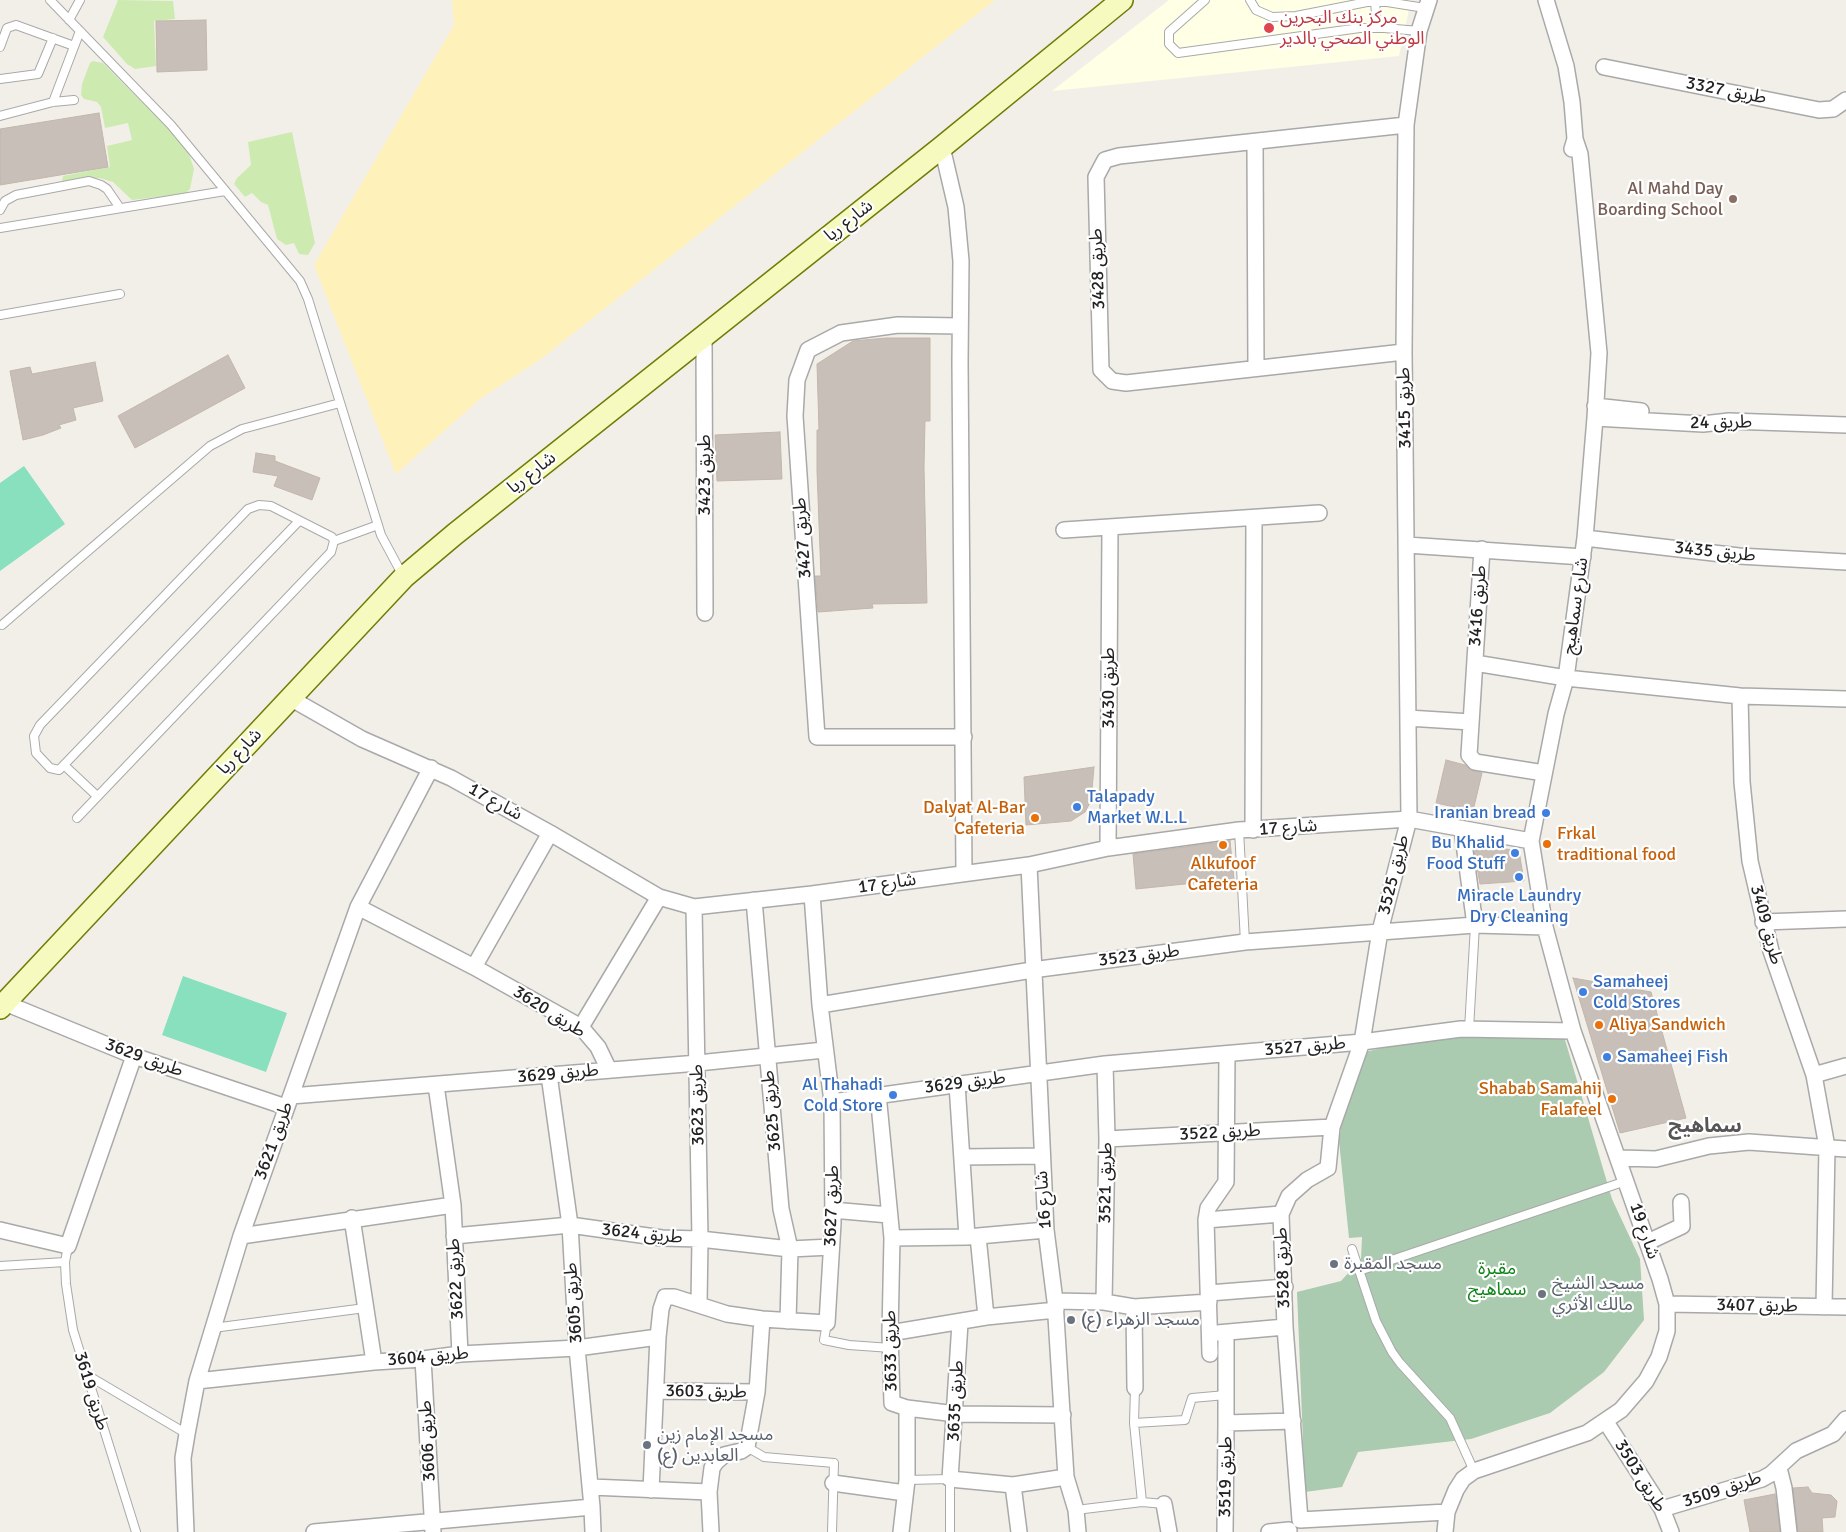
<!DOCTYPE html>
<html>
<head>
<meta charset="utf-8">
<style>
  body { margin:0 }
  canvas { display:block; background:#f2efe9 }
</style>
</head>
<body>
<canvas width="1846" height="1532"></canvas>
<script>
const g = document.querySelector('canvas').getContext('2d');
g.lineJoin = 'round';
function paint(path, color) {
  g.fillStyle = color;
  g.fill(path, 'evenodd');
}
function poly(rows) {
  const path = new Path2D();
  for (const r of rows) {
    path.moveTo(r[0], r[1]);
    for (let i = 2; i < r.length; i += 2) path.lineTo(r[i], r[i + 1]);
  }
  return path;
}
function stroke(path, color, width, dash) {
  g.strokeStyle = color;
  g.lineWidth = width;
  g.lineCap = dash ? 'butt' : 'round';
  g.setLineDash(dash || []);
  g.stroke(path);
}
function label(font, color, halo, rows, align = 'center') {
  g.font = font + ' Signika,"Noto Sans Arabic",sans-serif';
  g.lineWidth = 4.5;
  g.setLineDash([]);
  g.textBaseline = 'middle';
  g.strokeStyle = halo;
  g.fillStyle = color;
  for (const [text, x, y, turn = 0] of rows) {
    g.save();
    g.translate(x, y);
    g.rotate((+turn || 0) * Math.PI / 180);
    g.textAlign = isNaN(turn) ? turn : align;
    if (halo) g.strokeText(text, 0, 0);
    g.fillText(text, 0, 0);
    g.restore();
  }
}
paint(poly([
  [1169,0,1411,0,1399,56,1052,91]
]), '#ffffe5');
paint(poly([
  [118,0,173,1,175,19,154,21,156,66,135,69,127,64,103,37],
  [93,61,103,63,187,148,194,169,190,189,185,194,132,200,113,182,100,178,62,182,63,176,110,167,107,146,132,140,128,123,105,128,101,107,97,102,84,99,81,95,82,84,90,63],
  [292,132,315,243,308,255,299,254,294,243,286,245,277,239,268,205,261,202,252,193,245,197,234,184,237,178,251,165,248,142]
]), '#cdebb0');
paint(poly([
  [452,0,995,0,541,359,481,398,396,474,314,265,454,25]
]), '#fff1ba');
paint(poly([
  [1502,1030,1563,1033,1612,1199,1640,1259,1644,1320,1604,1372,1550,1413,1471,1439,1358,1452,1342,1487,1305,1492,1297,1292,1341,1281,1361,1259,1362,1237,1349,1238,1339,1141,1352,1055,1421,1039]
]), '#aacbaf');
paint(poly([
  [24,466,65,524,0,571,0,483],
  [183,976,287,1013,266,1072,162,1035]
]), '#88e0be');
const building = poly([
  [206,20,207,70,157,72,156,21,206,20],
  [99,113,108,167,0,185,0,129,99,113],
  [886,338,930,338,930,421,925,421,924,467,927,603,872,604,873,608,818,612,815,576,821,576,817,471,817,430,819,430,817,364,853,341,886,338],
  [228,355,245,388,135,448,118,416,228,355],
  [95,362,103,401,73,408,76,420,59,425,61,428,43,435,23,440,10,371,30,367,32,374,95,362],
  [780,432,782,479,717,481,715,435,780,432],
  [256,453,275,456,275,461,320,478,312,500,274,486,278,476,253,472,256,453],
  [1446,760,1465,765,1473,771,1482,773,1473,811,1436,803,1446,760],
  [1094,767,1091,801,1085,812,1071,821,1026,825,1024,777,1094,767],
  [1230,841,1234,879,1136,889,1133,854,1230,841],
  [1473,844,1519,851,1524,881,1480,884,1473,844],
  [1573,978,1651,992,1686,1118,1620,1133,1573,978],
  [1808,1487,1812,1493,1831,1495,1837,1501,1835,1517,1822,1518,1823,1532,1798,1532,1793,1488,1808,1487],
  [1775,1494,1780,1532,1750,1532,1744,1500,1775,1494]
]);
paint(building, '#c7bfb8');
stroke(building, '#c4b6ab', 1);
const lane = poly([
  [50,0,171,125,300,281,308,299,381,535,403,576],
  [1205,0,1169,32,1169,44,1178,53,1360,28,1384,28,1419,31],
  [1250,0,1256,10,1272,17,1296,16,1367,2,1387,2,1425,8],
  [1375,1,1377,28],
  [69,20,80,0],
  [0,47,7,28,16,25,74,46],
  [0,79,38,74,53,38],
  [53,102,80,31],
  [0,116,53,102,74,100],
  [0,210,5,201,16,195,89,181,101,185,107,189,120,208],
  [0,228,225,191],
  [0,315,120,294],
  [334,541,378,525],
  [2,625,210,446,242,429,340,403],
  [65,766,97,796],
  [77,818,331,552,334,541,332,537,271,506,259,505,248,509,40,725,34,736,36,753,50,768,59,770,299,521],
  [1239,830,1245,942],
  [1469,1029,1475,925],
  [68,1246,65,1262,66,1284,73,1330,136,1532],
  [1352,1249,1376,1321,1392,1352,1400,1363,1450,1418,1474,1471],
  [0,1266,65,1262],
  [1359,1271,1626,1181],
  [827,1323,824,1340,849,1345,891,1348],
  [213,1328,365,1308],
  [87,1375,187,1434],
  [1135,1388,1134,1423,1142,1502],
  [1134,1423,1185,1420,1192,1398,1226,1395],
  [747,1447,764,1457,834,1463,832,1532],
  [907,1480,950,1479,950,1532],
  [1076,1510,1142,1502,1164,1504]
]);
const street = poly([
  [1546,0,1566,66,1572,102,1575,139,1572,149],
  [1604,67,1819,110,1833,109,1846,100],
  [1255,142,1256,368],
  [942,147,956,207,961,261,960,362,964,873],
  [960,326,898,325,841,333,808,350,797,380,795,416,817,737,964,737],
  [704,336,705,613],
  [1404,352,1126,383,1112,381,1101,370,1096,177,1105,160,1119,156,1406,125],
  [1595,406,1641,411],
  [1595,418,1703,424,1729,421,1846,425],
  [1064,530,1319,513],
  [1585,538,1739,556,1846,562],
  [1407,545,1583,557],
  [1482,549,1469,755,1475,762,1544,773],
  [1475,663,1566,678,1740,696,1846,699],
  [1740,696,1742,782,1750,861,1771,951,1814,1075,1827,1147,1824,1307],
  [290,698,362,739,451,778,550,833,659,897,694,907,812,894,1029,865,1108,848,1239,830,1409,819,1531,841],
  [1408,718,1471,722],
  [1462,829,1475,925],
  [1253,830,1254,518],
  [1108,848,1110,527],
  [1029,865,1046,1230,1055,1301,1066,1477,1076,1510,1078,1532],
  [754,900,781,1209,790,1249,788,1321],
  [358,907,474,967,581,1027,598,1047,609,1070],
  [694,907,700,1239,699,1304],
  [1763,922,1846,919],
  [474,967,550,833],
  [5,1003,134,1056,286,1107],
  [820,1005,1032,970,1245,942,1475,925,1545,927],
  [581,1027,659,897],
  [549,1075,570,1225,577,1348,592,1507,593,1532],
  [1814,1075,1846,1066],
  [957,1084,967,1237],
  [436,1085,453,1205,460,1354],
  [878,1094,892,1238,890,1333,892,1403,907,1408,956,1414,1063,1415],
  [291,1096,698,1063,824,1050],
  [832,1102,1105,1064,1362,1042,1461,1029,1573,1031],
  [1107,1139,1332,1127],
  [963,1157,1041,1156],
  [1619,1158,1656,1159,1709,1146,1749,1142,1846,1149],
  [832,1210,889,1215],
  [352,1218,374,1362],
  [1206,1220,1281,1214],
  [0,1230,68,1246,134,1056],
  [241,1236,453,1205],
  [454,1236,570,1225,662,1238,700,1239,790,1249,831,1247],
  [978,1236,986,1317],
  [892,1238,967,1237,1046,1230],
  [1648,1242,1682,1226,1681,1202],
  [1209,1293,1285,1287],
  [1055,1301,1104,1302,1134,1307,1209,1302],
  [1104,1302,1107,1139,1105,1064],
  [1667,1304,1846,1307],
  [1134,1307,1135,1388],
  [960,1323,950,1479,1013,1485,1066,1477],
  [890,1333,986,1317,1056,1310],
  [1217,1333,1285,1327],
  [1226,1333,1226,1423,1293,1421],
  [1210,1354,1206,1220,1208,1208,1226,1182,1227,1054],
  [423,1359,433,1532],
  [197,1381,374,1362,423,1359,460,1354,577,1348,658,1337],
  [656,1391,757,1392],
  [1606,1422,1662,1509,1671,1532],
  [1779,1468,1784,1488,1789,1532],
  [833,1483,905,1493],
  [1013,1485,1019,1532],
  [591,1487,709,1492,712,1468,716,1462,724,1455,741,1451,747,1447,757,1392,762,1319],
  [651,1490,658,1337,661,1309,665,1297,674,1297,727,1314,762,1319,827,1323,833,1223,832,1102,820,1005,812,894],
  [709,1492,711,1532],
  [1164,1504,1169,1532],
  [1662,1509,1762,1479,1771,1474,1796,1451,1833,1434,1846,1419],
  [1300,1520,1285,1327,1281,1214,1289,1196,1307,1180,1328,1168,1332,1127,1362,1042,1380,931,1409,819,1404,352,1406,125,1419,31,1429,0],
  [1300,1520,1447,1512],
  [186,1532,183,1458,187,1434,197,1381,241,1236,358,907,431,768],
  [314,1532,592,1507],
  [901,1532,907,1480,907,1408],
  [1225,1532,1226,1423],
  [1269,1532,1289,1530],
  [1445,1532,1447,1512,1456,1490,1463,1479,1474,1471,1587,1433,1621,1410,1646,1381,1659,1357,1667,1331,1667,1304,1660,1279,1573,1031,1545,927,1531,841,1556,714,1566,678,1585,538,1595,418,1599,353,1580,154,1575,139]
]);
const secondary = poly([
  [0,1008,404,577,455,534,942,147,1122,0]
]);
stroke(lane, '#a9a9a9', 10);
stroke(street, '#a9a9a9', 18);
stroke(secondary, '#707d05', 24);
stroke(lane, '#fff', 8);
stroke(street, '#fff', 15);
stroke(secondary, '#f7fabf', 21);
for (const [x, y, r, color] of [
  [1269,28,6,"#e0444e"],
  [1733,199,5,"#8d6e63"],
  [1077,807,5,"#3f7fe0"],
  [1546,813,5,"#3f7fe0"],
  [1035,818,5,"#e8710a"],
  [1547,844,5,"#e8710a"],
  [1223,845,5,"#e8710a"],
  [1515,853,5,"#3f7fe0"],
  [1519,877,5,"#3f7fe0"],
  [1583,992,5,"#3f7fe0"],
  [1599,1025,5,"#e8710a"],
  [1607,1057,5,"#3f7fe0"],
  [893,1095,5,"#3f7fe0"],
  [1612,1099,5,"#e8710a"],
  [1334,1264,5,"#6b7280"],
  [1542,1294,5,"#6b7280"],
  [1071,1320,5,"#6b7280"],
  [647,1445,5,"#6b7280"]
]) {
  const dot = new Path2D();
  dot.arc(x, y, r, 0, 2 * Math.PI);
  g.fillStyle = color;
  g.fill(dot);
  stroke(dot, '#fff', 2);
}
label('18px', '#be3a42', '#fff', [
  ["مركز بنك البحرين",1280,18],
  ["الوطني الصحي بالدير",1280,39]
], 'left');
label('18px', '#222', '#fff', [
  ["طريق 3327",1726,91,11],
  ["شارع ريا",849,221,-38],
  ["طريق 3428",1098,269,-92],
  ["طريق 3415",1405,408,-91],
  ["طريق 24",1721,423,-1],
  ["شارع ريا",532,473,-38],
  ["طريق 3423",705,475,-90],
  ["طريق 3427",803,538,-94],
  ["طريق 3435",1715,552,6],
  ["طريق 3416",1478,606,-86],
  ["شارع سماهيج",1576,606,-82],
  ["طريق 3430",1109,688,-90],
  ["شارع ريا",240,752,-47],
  ["شارع 17",495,802,29],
  ["شارع 17",1288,828,-4],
  ["طريق 3525",1394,875,-76],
  ["شارع 17",887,884,-8],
  ["طريق 3409",1766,925,75],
  ["طريق 3523",1139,956,-7],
  ["طريق 3620",549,1012,32],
  ["طريق 3527",1305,1047,-5],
  ["طريق 3629",144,1058,20],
  ["طريق 3629",558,1074,-5],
  ["طريق 3629",965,1083,-7],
  ["طريق 3623",698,1105,-91],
  ["طريق 3625",772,1111,-95],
  ["طريق 3522",1220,1133,-3],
  ["طريق 3621",274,1141,-70],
  ["طريق 3521",1106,1183,-89],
  ["شارع 16",1044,1200,-94],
  ["طريق 3627",832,1206,-88],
  ["شارع 19",1644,1231,71],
  ["طريق 3624",642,1234,6],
  ["طريق 3528",1283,1268,-92],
  ["طريق 3622",456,1279,-93],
  ["طريق 3605",574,1303,-94],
  ["طريق 3407",1757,1306,1],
  ["طريق 3633",891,1351,-91],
  ["طريق 3604",428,1357,-5],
  ["طريق 3619",91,1391,73],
  ["طريق 3603",706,1392,1],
  ["طريق 3635",956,1401,-87],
  ["طريق 3606",428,1441,-93],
  ["طريق 3503",1640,1476,58],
  ["طريق 3519",1226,1477,-89],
  ["طريق 3509",1722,1490,-18]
]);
label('18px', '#785e54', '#fff', [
  ["Al Mahd Day",1723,189],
  ["Boarding School",1723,210]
], 'right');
label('18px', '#366cbe', '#fff', [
  ["Talapady",1087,797],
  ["Market W.L.L",1087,818],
  ["Iranian bread",1536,813,"right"],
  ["Bu Khalid",1505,843,"right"],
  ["Food Stuff",1505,864,"right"],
  ["Miracle Laundry",1519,896,"center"],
  ["Dry Cleaning",1519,917,"center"],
  ["Samaheej",1593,982],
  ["Cold Stores",1593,1003],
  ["Samaheej Fish",1617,1057],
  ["Al Thahadi",883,1085,"right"],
  ["Cold Store",883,1106,"right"]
], 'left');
label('18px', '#c56008', '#fff', [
  ["Dalyat Al-Bar",1025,808],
  ["Cafeteria",1025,829],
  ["Frkal",1557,834,"left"],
  ["traditional food",1557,855,"left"],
  ["Alkufoof",1223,864,"center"],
  ["Cafeteria",1223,885,"center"],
  ["Aliya Sandwich",1609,1025,"left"],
  ["Shabab Samahij",1602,1089],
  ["Falafeel",1602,1110]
], 'right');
label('18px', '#5b616d', '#fff', [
  ["مسجد المقبرة",1344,1264],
  ["مسجد الشيخ",1552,1284],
  ["مالك الأثري",1552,1305],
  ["مسجد الزهراء (ع)",1081,1320],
  ["مسجد الإمام زين",657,1435],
  ["العابدين (ع)",657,1456]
], 'left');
label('18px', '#0c8416', '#fff', [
  ["مقبرة",1497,1269],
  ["سماهيج",1497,1290]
]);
label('bold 20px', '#555', '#fff', [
  ["سماهيج",1705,1127]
]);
</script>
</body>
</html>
